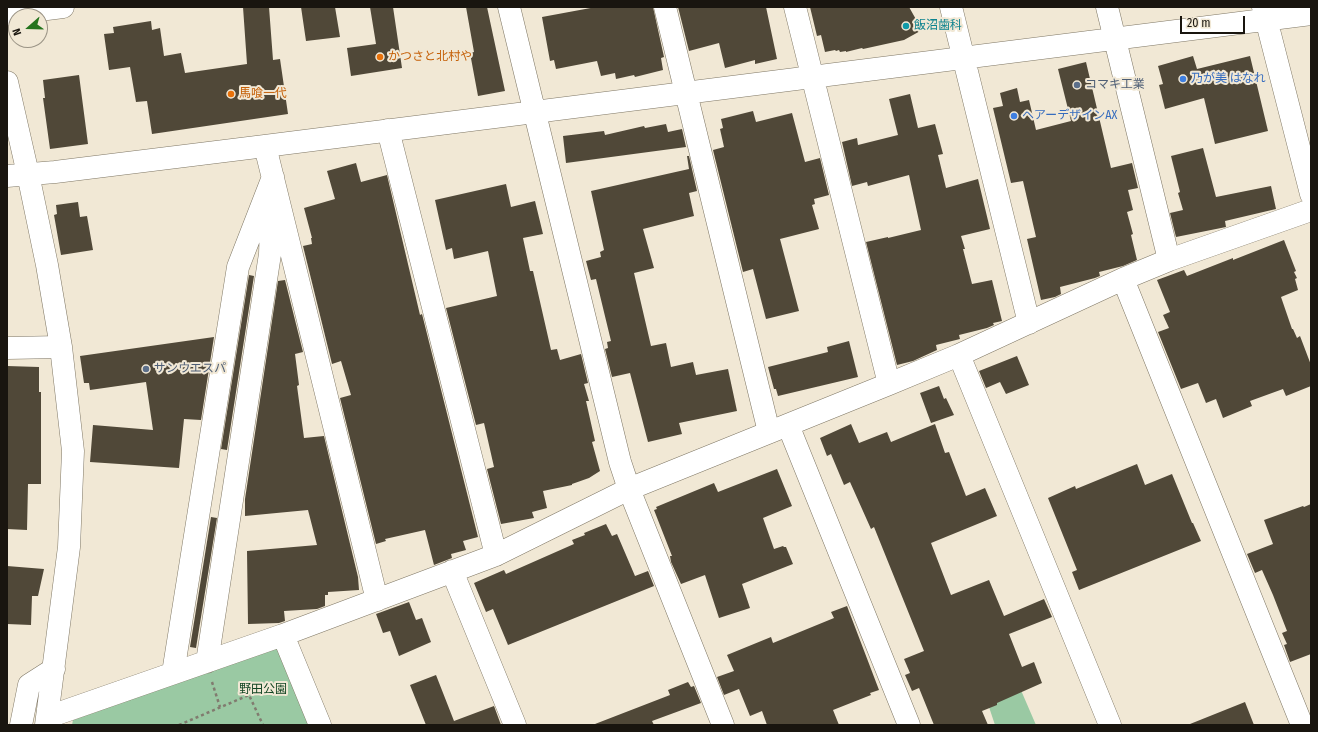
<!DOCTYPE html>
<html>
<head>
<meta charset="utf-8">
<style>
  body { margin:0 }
  #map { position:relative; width:1318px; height:732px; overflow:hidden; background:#f1e8d5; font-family:"Fira Sans Condensed",sans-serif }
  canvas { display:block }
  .frame { position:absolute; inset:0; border:8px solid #19150f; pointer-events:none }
  .north { position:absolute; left:8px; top:8px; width:40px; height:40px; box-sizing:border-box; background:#f1e8d5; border:1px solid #9b9486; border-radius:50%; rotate:250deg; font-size:11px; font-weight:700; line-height:16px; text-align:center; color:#19150f }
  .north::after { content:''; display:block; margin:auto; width:14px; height:18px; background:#24741d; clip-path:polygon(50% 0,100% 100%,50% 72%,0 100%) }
  .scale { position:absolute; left:1180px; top:16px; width:65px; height:18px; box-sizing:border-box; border:2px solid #19150f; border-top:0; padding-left:5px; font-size:12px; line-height:14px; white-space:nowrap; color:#19150f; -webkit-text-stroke:3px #f1e8d5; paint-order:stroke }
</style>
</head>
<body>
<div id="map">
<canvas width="1318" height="732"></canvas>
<div class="frame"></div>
<div class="north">N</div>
<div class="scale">20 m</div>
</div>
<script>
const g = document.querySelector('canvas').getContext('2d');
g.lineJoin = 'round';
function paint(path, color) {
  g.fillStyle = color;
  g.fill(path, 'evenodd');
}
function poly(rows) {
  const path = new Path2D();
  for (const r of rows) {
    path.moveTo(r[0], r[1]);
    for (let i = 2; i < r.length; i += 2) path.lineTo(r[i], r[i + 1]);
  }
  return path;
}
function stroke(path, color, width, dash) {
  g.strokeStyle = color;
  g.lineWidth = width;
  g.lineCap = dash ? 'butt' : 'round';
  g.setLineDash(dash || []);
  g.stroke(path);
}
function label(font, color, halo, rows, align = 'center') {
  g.font = font + ' "Fira Sans Condensed","Noto Sans JP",sans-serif';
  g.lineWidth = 4;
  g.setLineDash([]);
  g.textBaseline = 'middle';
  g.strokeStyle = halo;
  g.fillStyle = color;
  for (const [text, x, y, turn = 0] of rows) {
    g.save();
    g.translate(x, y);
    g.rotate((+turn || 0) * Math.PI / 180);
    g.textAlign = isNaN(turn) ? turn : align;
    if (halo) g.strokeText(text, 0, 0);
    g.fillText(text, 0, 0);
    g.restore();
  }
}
paint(poly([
  [283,645,315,725,72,725,73,720],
  [1020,688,1036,725,995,725,987,701]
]), '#9ac9a3');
paint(poly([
  [243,7,269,7,273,60,280,59,288,114,152,134,147,101,136,102,130,67,109,70,104,34,114,33,113,27,151,21,152,30,160,28,164,56,181,53,185,73,247,64],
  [301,7,335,7,340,37,306,41],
  [370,7,393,7,402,68,351,76,347,48,376,44],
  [466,7,487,7,505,91,478,96,470,53,474,52],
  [596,7,653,7,664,57,661,58,663,70,635,77,634,75,616,79,615,73,601,76,597,61,556,69,554,60,550,61,542,17],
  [678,7,766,7,777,59,755,64,755,60,725,68,719,43,689,51],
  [810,7,909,7,922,30,904,40,863,49,862,48,846,52,846,51,840,52,839,50,836,51,835,50,825,52,821,35,817,36],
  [1193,56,1197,69,1250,56,1268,131,1215,144,1204,98,1165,109,1159,85,1163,84,1158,66],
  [1086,62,1111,168,1132,163,1138,188,1128,190,1133,210,1127,212,1133,234,1131,235,1137,260,1123,266,1099,272,1100,276,1095,278,1060,287,1061,294,1055,297,1041,300,1027,239,1036,237,1023,181,1011,183,993,108,1003,106,1000,93,1017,88,1020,102,1029,100,1036,130,1071,121,1058,69],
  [79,75,88,144,50,149,43,98,45,98,43,80],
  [910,94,918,128,935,124,943,154,938,155,946,188,978,179,990,229,961,236,965,249,963,249,972,284,992,280,1002,321,993,323,994,325,987,328,959,335,960,339,936,345,937,350,913,361,897,365,866,242,888,237,888,238,921,230,909,175,868,186,867,182,852,186,842,142,857,138,858,145,898,135,889,99],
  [753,111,756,122,792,113,805,162,820,158,829,195,814,199,815,204,812,205,819,229,780,239,799,311,766,319,753,269,743,272,713,150,724,147,720,129,723,128,721,119],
  [666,124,668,132,682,129,686,147,566,163,563,136,604,131,605,135,644,126,645,128],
  [1203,148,1216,197,1271,186,1276,209,1225,221,1226,227,1176,237,1170,213,1183,210,1178,193,1180,192,1171,156],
  [687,156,689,156,697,191,689,193,694,216,643,229,654,268,634,273,651,346,666,343,671,367,693,362,696,375,728,369,737,411,679,423,682,434,648,442,630,373,612,377,605,349,608,348,607,342,611,341,596,279,591,280,586,261,601,257,600,252,604,250,591,191,689,169],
  [356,163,361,182,387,175,420,315,422,314,478,537,463,541,466,550,451,554,452,558,434,565,425,530,385,539,386,541,376,544,340,398,351,395,341,361,332,364,303,246,312,244,311,238,312,238,304,208,335,199,327,171],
  [506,184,511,207,535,201,543,234,523,238,530,271,533,271,551,350,557,349,560,360,581,354,588,383,584,384,589,401,586,401,595,441,592,442,600,471,589,478,572,484,572,485,543,491,547,508,532,512,534,518,501,524,487,469,494,467,484,423,476,425,446,308,497,296,488,251,454,259,452,248,446,250,435,200],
  [78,202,80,217,87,216,93,250,61,255,54,215,57,214,56,205],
  [1284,240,1296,271,1294,272,1297,278,1295,279,1298,290,1281,297,1292,329,1293,329,1297,338,1300,336,1311,365,1311,386,1286,396,1283,389,1250,401,1252,406,1223,418,1216,399,1206,403,1198,383,1181,389,1158,332,1169,328,1163,315,1170,312,1157,280,1184,270,1187,276,1233,258,1233,260],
  [249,275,254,276,227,450,221,449],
  [285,280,303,352,295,354,299,385,297,386,304,438,324,436,358,577,359,590,328,592,328,595,325,595,325,606,317,609,284,611,285,621,279,623,248,624,247,551,317,545,308,510,245,516,245,499,278,281],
  [214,337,201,420,184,419,179,468,90,462,93,425,153,430,146,382,90,390,89,383,84,383,80,356],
  [849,341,858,377,778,396,776,389,774,389,768,367,828,352,827,347],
  [1017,356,1029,385,1006,394,1000,382,986,388,979,371],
  [7,366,39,367,39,392,41,392,41,484,28,484,27,530,7,529],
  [939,386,944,399,946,398,954,415,931,423,920,393],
  [851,424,859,443,887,432,891,442,935,424,945,453,949,452,966,496,985,488,997,516,931,543,951,595,989,580,1004,616,1044,599,1052,617,1009,634,1022,667,1034,662,1042,683,997,703,997,705,982,711,988,725,934,725,919,688,912,691,905,675,910,673,904,659,924,651,874,527,871,529,850,482,844,485,831,454,827,456,820,438],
  [1137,464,1145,485,1172,474,1192,523,1193,523,1201,541,1079,590,1072,572,1077,570,1048,498,1075,486,1076,489],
  [777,469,792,506,763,518,774,549,783,546,784,547,786,547,793,564,742,584,750,608,719,618,705,575,681,584,671,562,670,556,672,556,654,510,657,509,656,507,714,483,718,492],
  [1311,504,1311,654,1290,662,1284,645,1287,644,1282,633,1287,631,1273,595,1262,570,1255,573,1247,554,1273,544,1264,520,1303,506,1304,507],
  [211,517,217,518,196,648,190,647],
  [606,524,612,536,617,534,635,576,648,571,654,586,508,645,493,609,486,612,474,583,504,570,506,574,574,544,572,540,585,535,584,533],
  [7,566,44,569,38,596,32,596,31,625,7,624],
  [409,602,416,620,422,618,431,642,399,656,390,631,383,633,376,614],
  [847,606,879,690,870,693,871,695,833,710,839,725,767,725,762,711,750,716,739,689,724,695,717,677,734,671,727,655,771,637,773,643,834,618,831,612],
  [436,675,454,721,494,706,501,725,426,725,410,685],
  [688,682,691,687,694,686,701,703,652,721,654,725,595,725,595,724,670,695,668,690],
  [1245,702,1254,725,1190,725,1190,724]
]), '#504838');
const minor = poly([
  [509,7,620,462,629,489,723,725],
  [665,7,769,432],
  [795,7,889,384],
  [951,7,1029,323],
  [1107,7,1169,260],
  [1263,7,1311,194],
  [7,14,63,7],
  [7,82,28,174,47,265,61,347,73,451,69,547,46,725],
  [388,130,496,555],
  [265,146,377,600],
  [7,176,55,172,265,146,1311,14],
  [1123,279,1302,725],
  [7,348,61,347],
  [959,355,1110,725],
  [788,425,909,725],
  [452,571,515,725],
  [283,635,320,725],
  [207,662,270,254,272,194],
  [173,673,238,267,273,177],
  [48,717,283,635,496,555,629,489,889,384,959,355,1123,279,1169,260,1311,210],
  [21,725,29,685,54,669]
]);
stroke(minor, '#7f7765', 23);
stroke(poly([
  [212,682,220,707],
  [179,725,249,695,263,725]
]), '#817b6f', 2.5, [3, 3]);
stroke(minor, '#fff', 22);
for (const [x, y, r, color] of [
  [906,26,4,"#0f9aa8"],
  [380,57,4,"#e8710a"],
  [1183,79,4,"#3f7fe0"],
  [1077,85,4,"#5c6f8a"],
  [231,94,4,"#e8710a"],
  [1014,116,4,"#3f7fe0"],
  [146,369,4,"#5c6f8a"]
]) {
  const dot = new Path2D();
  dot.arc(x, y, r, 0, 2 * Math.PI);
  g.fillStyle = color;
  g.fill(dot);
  stroke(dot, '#f1e8d5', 1.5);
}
label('12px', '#0d838f', '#f1e8d5', [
  ["飯沼歯科",914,26]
], 'left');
label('12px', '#c56008', '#f1e8d5', [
  ["かつさと北村や",388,57],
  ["馬喰一代",239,94]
], 'left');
label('12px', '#366cbe', '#f1e8d5', [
  ["乃が美 はなれ",1191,79],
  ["ヘアーデザインAX",1022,116]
], 'left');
label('12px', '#4e5e75', '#f1e8d5', [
  ["コマキ工業",1085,85],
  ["サンウエスパ",154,369]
], 'left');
label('12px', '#142', '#f1e8d5', [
  ["野田公園",263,690]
]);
</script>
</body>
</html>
